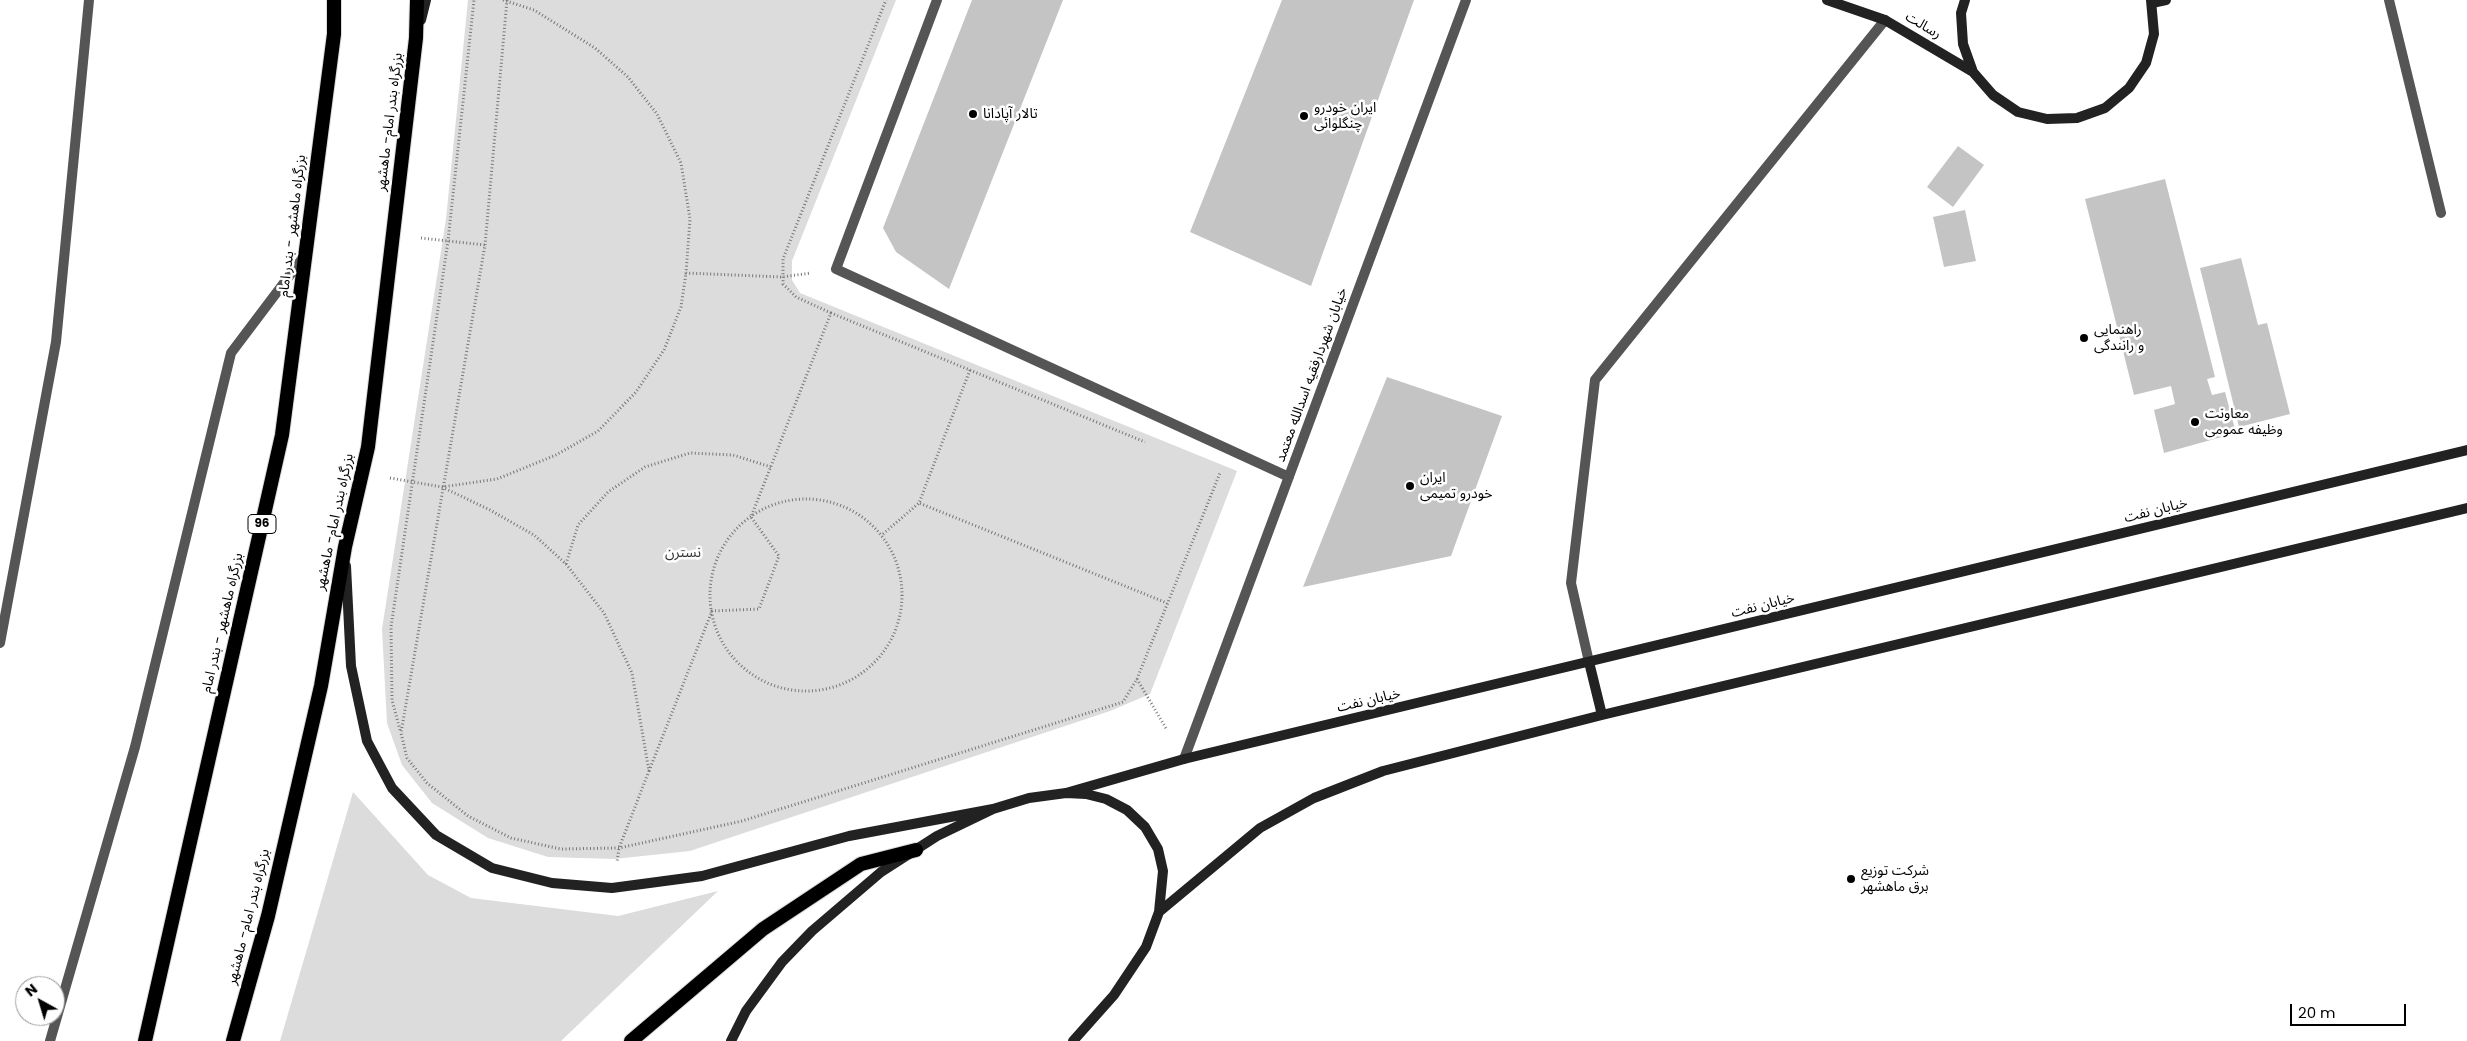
<!DOCTYPE html>
<html>
<head>
<meta charset="utf-8">
<style>
  body { margin:0 }
  #map { position:relative; width:2467px; height:1041px; overflow:hidden; background:#fff; font-family:Poppins,sans-serif }
  canvas { display:block }
  .north { position:absolute; left:15px; top:976px; width:50px; height:50px; box-sizing:border-box; background:#fff; border:1px solid #999; border-radius:50%; rotate:321deg; font-size:14px; font-weight:700; line-height:20px; text-align:center; color:#000 }
  .north::after { content:''; display:block; margin:auto; width:18px; height:22px; background:#000; clip-path:polygon(50% 0,100% 100%,50% 72%,0 100%) }
  .scale { position:absolute; left:2290px; top:1004px; width:116px; height:22px; box-sizing:border-box; border:2px solid #000; border-top:0; padding-left:6px; font-size:15px; line-height:18px; white-space:nowrap; color:#000; -webkit-text-stroke:4px #fff; paint-order:stroke }
</style>
</head>
<body>
<div id="map">
<canvas width="2467" height="1041"></canvas>
<div class="north">N</div>
<div class="scale">20 m</div>
</div>
<script>
const g = document.querySelector('canvas').getContext('2d');
g.lineJoin = 'round';
function paint(path, color) {
  g.fillStyle = color;
  g.fill(path, 'evenodd');
}
function poly(rows) {
  const path = new Path2D();
  for (const r of rows) {
    if (r.length === 3) {
      path.moveTo(r[0] + r[2], r[1]);
      path.arc(r[0], r[1], r[2], 0, 2 * Math.PI);
      continue;
    }
    path.moveTo(r[0], r[1]);
    for (let i = 2; i < r.length; i += 2) path.lineTo(r[i], r[i + 1]);
  }
  return path;
}
function stroke(path, color, width, dash) {
  g.strokeStyle = color;
  g.lineWidth = width;
  g.lineCap = dash ? 'butt' : 'round';
  g.setLineDash(dash || []);
  g.stroke(path);
}
function label(font, color, halo, rows, align = 'center') {
  g.font = font + ' Poppins,"Noto Sans Arabic",sans-serif';
  g.lineWidth = 5;
  g.setLineDash([]);
  g.textBaseline = 'middle';
  g.strokeStyle = halo;
  g.fillStyle = color;
  for (const [text, x, y, turn = 0] of rows) {
    g.save();
    g.translate(x, y);
    g.rotate((+turn || 0) * Math.PI / 180);
    g.textAlign = isNaN(turn) ? turn : align;
    if (halo) g.strokeText(text, 0, 0);
    g.fillText(text, 0, 0);
    g.restore();
  }
}
paint(poly([
  [468,0,896,0,792,261,792,280,800,293,1237,471,1150,694,1110,711,690,851,614,859,548,857,488,838,432,803,402,765,387,723,382,629,446,219],
  [353,792,428,875,471,898,618,916,718,891,561,1041,280,1041]
]), '#dcdcdc');
paint(poly([
  [972,0,1063,0,949,289,896,252,883,228],
  [1282,0,1414,0,1311,286,1190,232],
  [1958,146,1984,165,1953,207,1927,187],
  [2165,179,2215,377,2207,379,2212,395,2225,392,2236,433,2164,453,2154,410,2175,404,2171,386,2134,395,2085,199],
  [1965,210,1976,261,1944,267,1933,217],
  [2241,258,2258,325,2267,323,2290,414,2239,427,2200,268],
  [1387,377,1502,416,1451,556,1303,587]
]), '#c4c4c4');
const trunk = poly([
  [145,1041,282,435,334,34,334,0],
  [233,1041,268,916,321,686,345,547,368,447,416,38,417,0],
  [631,1041,763,929,861,864,916,850]
]);
stroke(trunk, '#dbdbdb', 16);
stroke(poly([
  [503,0,534,10,595,48,628,77,657,114,681,163,690,219,686,273,782,277,811,273],
  [507,0,485,245,401,733,407,758,427,783,468,816,511,838,561,849,619,848,742,821,1123,702,1137,679,1220,473],
  [421,238,485,245],
  [831,313,796,297,783,284,783,259,886,0],
  [970,370,919,503,1167,603],
  [390,478,442,487,497,479,556,455,598,431,636,392,664,350,681,307,686,273],
  [442,487,490,510,534,535,566,564,604,613,632,673,649,771,619,848,617,862],
  [806,595,96],
  [883,534,919,503],
  [566,564,578,525,608,492,645,467,690,453,733,455,771,467],
  [1137,679,1167,730],
  [400,730,392,700,391,627,448,241,474,0],
  [649,771,712,611,759,609,779,556,751,517,831,313,1145,442]
]), '#777', 3, [1, 2.5]);
stroke(poly([
  [2389,0,2441,213],
  [0,643,56,342,89,0],
  [50,1041,135,747,231,353,305,255]
]), '#555', 10);
stroke(poly([
  [937,0,836,269,1289,477],
  [1589,662,1571,583,1595,380,1885,20],
  [1184,759,1466,0]
]), '#555', 10);
stroke(poly([
  [1827,0,1885,20,1973,72],
  [1965,0,1961,13,1963,44,1973,72,1993,95,2018,112,2047,119,2077,118,2105,108,2129,88,2146,63,2154,34,2151,0],
  [2152,3,2166,0],
  [421,20,426,0],
  [346,566,351,666,367,741,392,788,436,835,492,868,552,883,612,888,702,876,849,836,993,809],
  [1589,662,1602,715],
  [1066,793,1184,759,2467,450],
  [1159,912,1260,828,1314,798,1383,771,1602,715,2467,508],
  [731,1041,746,1011,782,962,812,931,881,872,937,836,993,809,1029,798,1066,793,1086,794,1106,799,1127,810,1145,827,1158,849,1163,871,1159,912,1146,947,1114,995,1073,1041]
]), '#222', 10);
stroke(trunk, '#000', 14);
for (const [x, y, r, color] of [
  [973,114,5,"#000"],
  [1304,116,5,"#000"],
  [2084,338,5,"#000"],
  [2195,422,5,"#000"],
  [1410,486,5,"#000"],
  [1851,879,5,"#000"]
]) {
  const dot = new Path2D();
  dot.arc(x, y, r, 0, 2 * Math.PI);
  g.fillStyle = color;
  g.fill(dot);
  stroke(dot, '#fff', 2);
}
for (const [x, y, w] of [
  [262,524,28]
]) {
  const box = new Path2D();
  box.roundRect(x - w / 2, y - 9.5, w, 19, 4);
  g.fillStyle = '#fff';
  g.fill(box);
  stroke(box, '#000', 1);
}
label('bold 12px', '#000', null, [
  ["96",262,524]
]);
label('14px', '#000', '#fff', [
  ["رسالت",1923,26,31],
  ["بزرگراه بندر امام- ماهشهر",390,122,-83],
  ["بزرگراه ماهشهر - بندر امام",293,226,-83],
  ["خیابان شهردارفقیه اسدالله معتمد",1312,375,-70],
  ["خیابان نفت",2156,511,-14],
  ["بزرگراه بندر امام- ماهشهر",335,522,-78],
  ["خیابان نفت",1763,606,-14],
  ["بزرگراه ماهشهر - بندر امام",223,623,-77],
  ["خیابان نفت",1369,701,-13],
  ["بزرگراه بندر امام- ماهشهر",249,917,-76]
]);
label('14px', '#000', '#fff', [
  ["ایران خودرو",1314,108],
  ["چنگلوائی",1314,124],
  ["تالار آپادانا",983,114],
  ["راهنمایی",2094,330],
  ["و رانندگی",2094,346],
  ["معاونت",2205,414],
  ["وظیفه عمومی",2205,430],
  ["ایران",1420,478],
  ["خودرو تمیمی",1420,494],
  ["شرکت توزیع",1861,871],
  ["برق ماهشهر",1861,887]
], 'left');
label('14px', '#333', '#fff', [
  ["نسترن",683,553]
]);
</script>
</body>
</html>
